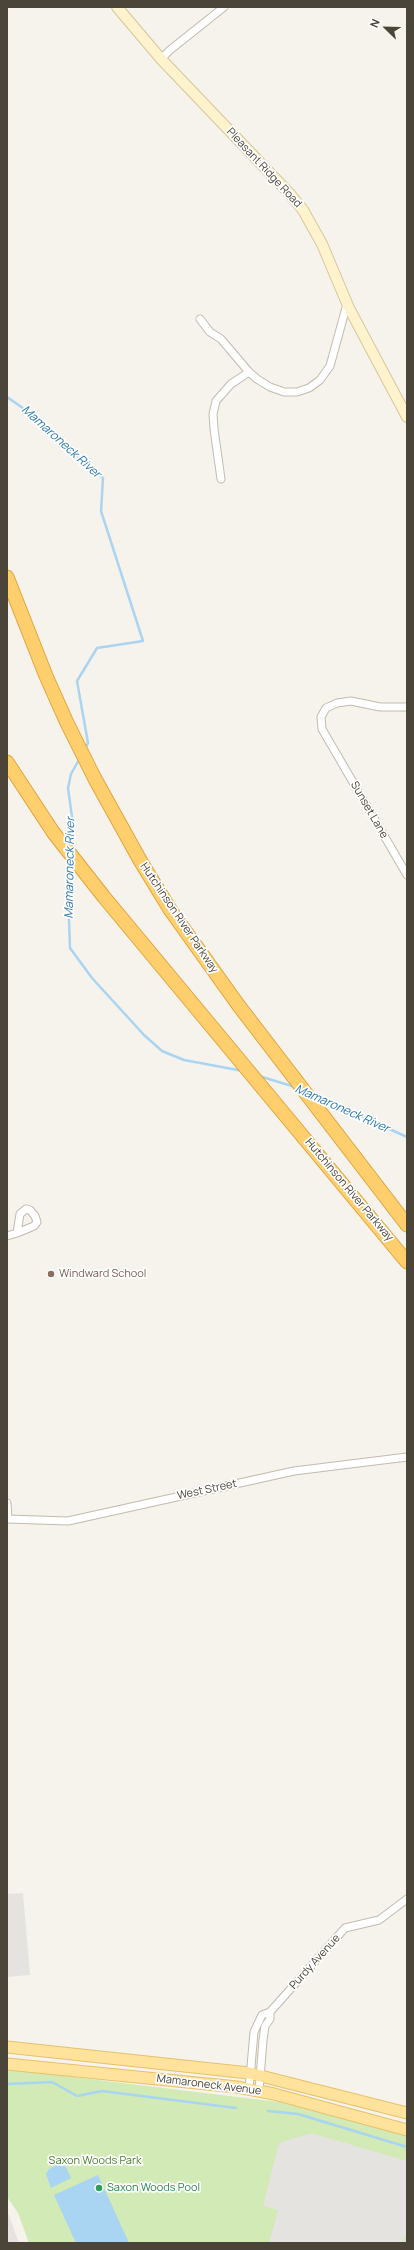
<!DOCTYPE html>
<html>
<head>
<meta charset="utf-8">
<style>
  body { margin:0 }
  #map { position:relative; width:414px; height:2250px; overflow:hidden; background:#f6f3ec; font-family:Manrope,sans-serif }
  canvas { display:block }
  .frame { position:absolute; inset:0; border:8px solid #4b4439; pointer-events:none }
  .north { position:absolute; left:366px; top:8px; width:40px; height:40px; -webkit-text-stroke:3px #fff; paint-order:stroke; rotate:293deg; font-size:11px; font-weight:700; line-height:16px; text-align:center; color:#4b4439 }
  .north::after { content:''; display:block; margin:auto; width:14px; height:18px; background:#4b4439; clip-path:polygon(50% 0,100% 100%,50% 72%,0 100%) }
</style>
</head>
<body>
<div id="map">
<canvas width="414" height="2250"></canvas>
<div class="frame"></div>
<div class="north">N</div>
</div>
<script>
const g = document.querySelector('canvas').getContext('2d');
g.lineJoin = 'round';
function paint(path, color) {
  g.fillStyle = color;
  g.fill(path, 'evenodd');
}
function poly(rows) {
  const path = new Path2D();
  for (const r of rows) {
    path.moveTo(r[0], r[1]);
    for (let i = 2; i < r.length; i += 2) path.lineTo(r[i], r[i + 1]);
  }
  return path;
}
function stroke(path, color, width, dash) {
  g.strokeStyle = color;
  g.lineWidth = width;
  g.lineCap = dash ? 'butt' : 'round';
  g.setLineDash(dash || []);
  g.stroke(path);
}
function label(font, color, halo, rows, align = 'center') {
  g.font = font + ' Manrope,sans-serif';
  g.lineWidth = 3.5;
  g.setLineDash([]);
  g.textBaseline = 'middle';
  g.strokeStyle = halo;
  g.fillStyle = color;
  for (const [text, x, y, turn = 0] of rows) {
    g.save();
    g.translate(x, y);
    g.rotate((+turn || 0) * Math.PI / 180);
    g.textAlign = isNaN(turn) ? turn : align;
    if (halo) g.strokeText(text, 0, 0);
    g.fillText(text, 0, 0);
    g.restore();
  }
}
paint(poly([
  [7,2069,279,2102,407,2136,407,2243,29,2243,18,2213,7,2197]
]), '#d2eab5');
paint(poly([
  [23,1893,30,1975,7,1977,7,1894],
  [311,2133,407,2161,407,2231,403,2243,269,2243,278,2210,263,2206,279,2143],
  [7,2210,19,2243,7,2243]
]), '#e5e3e0');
paint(poly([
  [59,2164,66,2167,71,2178,51,2188,46,2174,49,2169],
  [98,2175,129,2243,76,2243,54,2195]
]), '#a9d4f2');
stroke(poly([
  [7,397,37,418,51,434,103,478,101,511,143,641,97,648,77,681,88,743,85,749],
  [71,846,72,817,68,788,71,774,80,758],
  [70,861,68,893,70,948,92,978,144,1035,162,1051,184,1060,243,1071],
  [259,1076,295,1087],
  [312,1094,407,1137],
  [7,2084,52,2082,77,2096,102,2091,236,2108],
  [268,2111,298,2114,407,2147]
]), '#a9d4f2', 2.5);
const street = poly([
  [161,59,170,50,224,7],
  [200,319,210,332,221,339,249,372,257,379,270,387,284,392,297,392,309,388,320,380,330,366,347,304],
  [221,479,214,429,213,414,216,401,231,384,249,372],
  [407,707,380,707,351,701,337,703,326,708,321,717,322,729,407,875],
  [26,1209,30,1210,35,1216,37,1222,34,1226,17,1233,20,1214,26,1209],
  [7,1236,17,1233],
  [7,1503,8,1518],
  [7,1519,68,1521,294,1471,407,1457],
  [249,2089,254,2032,262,2015,270,2012,345,1928,379,1920,407,1899],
  [259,2091,263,2040,265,2026,270,2019,270,2012]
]);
const secondary = poly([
  [117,7,161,59,290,194,303,210,322,244,349,308,407,417]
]);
const primary = poly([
  [7,2047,249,2073,407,2113],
  [7,2064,237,2087,274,2094,407,2130]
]);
const highway = poly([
  [7,577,46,676,67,723,95,779,141,862,171,911,239,1006,407,1225],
  [7,762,53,832,104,897,407,1262]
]);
stroke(street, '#c2bbae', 9);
stroke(secondary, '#d6c79b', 12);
stroke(primary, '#e6c16a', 13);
stroke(highway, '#e0a43c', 15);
stroke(street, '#fff', 7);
stroke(secondary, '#fff3cd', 10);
stroke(primary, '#ffe39c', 11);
stroke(highway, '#ffcf6e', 13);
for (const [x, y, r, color] of [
  [51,1274,4,"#8d6e63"],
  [99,2188,4,"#2e9e5b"]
]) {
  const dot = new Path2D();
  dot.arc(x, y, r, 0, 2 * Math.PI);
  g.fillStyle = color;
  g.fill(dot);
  stroke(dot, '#fff', 1.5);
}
label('11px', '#4b4439', '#fff', [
  ["Pleasant Ridge Road",264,168,47],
  ["Sunset Lane",369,810,60],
  ["Hutchinson River Parkway",179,918,56],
  ["Hutchinson River Parkway",349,1190,50],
  ["West Street",207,1490,-12],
  ["Purdy Avenue",315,1962,-48],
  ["Mamaroneck Avenue",209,2085,7]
]);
label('11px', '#785e54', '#fff', [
  ["Windward School",59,1274]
], 'left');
label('11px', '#4a7f2a', '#fff', [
  ["Saxon Woods Park",95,2161]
]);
label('11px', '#27864d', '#fff', [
  ["Saxon Woods Pool",107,2188]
], 'left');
label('italic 12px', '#2e7ab2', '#fff', [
  ["Mamaroneck River",61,442,42],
  ["Mamaroneck River",70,868,-89],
  ["Mamaroneck River",342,1109,24]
]);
</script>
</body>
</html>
